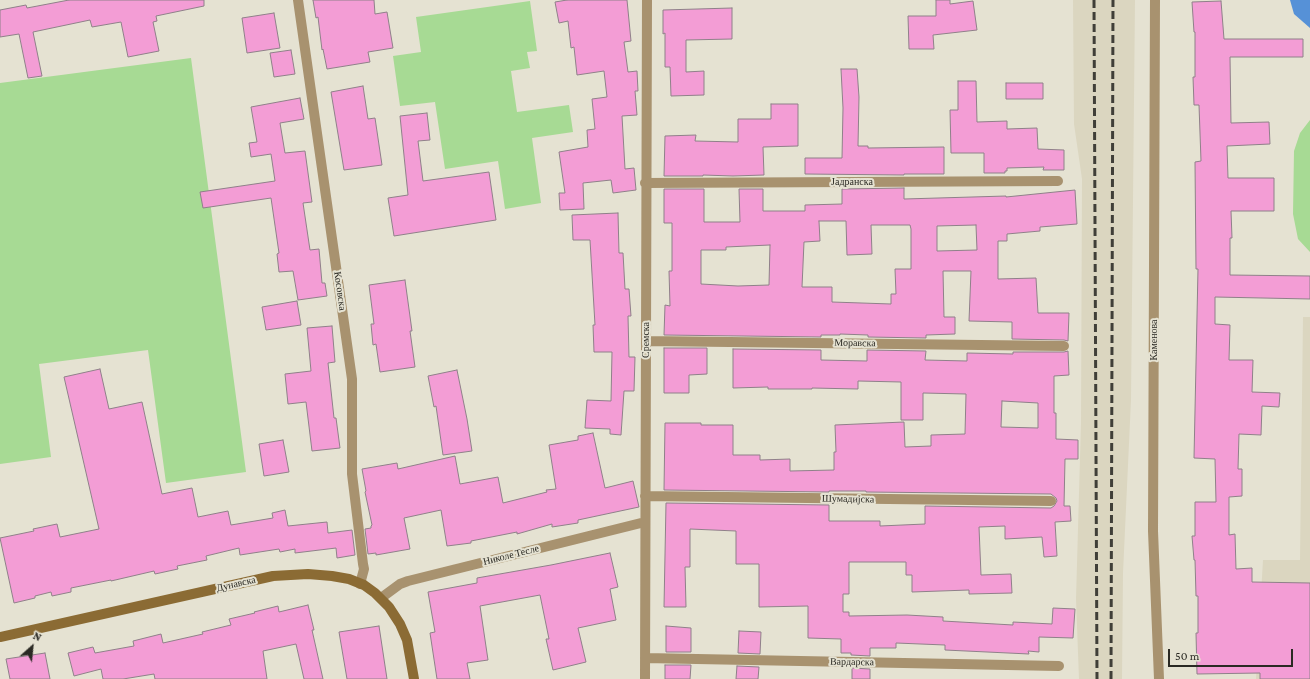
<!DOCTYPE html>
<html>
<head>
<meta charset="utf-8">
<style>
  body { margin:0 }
  #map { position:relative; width:1310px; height:679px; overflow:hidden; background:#e5e2d2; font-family:"Crimson Pro",serif }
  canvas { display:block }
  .north { position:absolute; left:12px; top:627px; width:40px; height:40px; -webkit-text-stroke:3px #e5e2d2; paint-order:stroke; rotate:27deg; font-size:11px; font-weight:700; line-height:16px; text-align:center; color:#2a2923 }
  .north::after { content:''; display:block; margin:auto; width:14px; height:18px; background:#2a2923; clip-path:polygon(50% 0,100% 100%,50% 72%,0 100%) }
  .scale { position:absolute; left:1168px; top:649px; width:125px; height:18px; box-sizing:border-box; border:2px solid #2a2923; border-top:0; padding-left:5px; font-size:12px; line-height:14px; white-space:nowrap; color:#2a2923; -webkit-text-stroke:3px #e5e2d2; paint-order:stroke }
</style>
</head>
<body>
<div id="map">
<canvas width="1310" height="679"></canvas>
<div class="north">N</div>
<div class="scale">50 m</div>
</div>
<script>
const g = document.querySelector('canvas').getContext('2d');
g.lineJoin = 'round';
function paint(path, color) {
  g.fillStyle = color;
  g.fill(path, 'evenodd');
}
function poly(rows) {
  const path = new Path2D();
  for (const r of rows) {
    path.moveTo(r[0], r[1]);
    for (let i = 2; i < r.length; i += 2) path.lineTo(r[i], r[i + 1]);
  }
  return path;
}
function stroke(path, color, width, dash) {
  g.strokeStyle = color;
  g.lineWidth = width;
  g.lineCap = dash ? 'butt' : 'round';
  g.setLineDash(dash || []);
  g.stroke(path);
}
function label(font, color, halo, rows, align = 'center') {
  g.font = font + ' "Crimson Pro",serif';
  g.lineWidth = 4;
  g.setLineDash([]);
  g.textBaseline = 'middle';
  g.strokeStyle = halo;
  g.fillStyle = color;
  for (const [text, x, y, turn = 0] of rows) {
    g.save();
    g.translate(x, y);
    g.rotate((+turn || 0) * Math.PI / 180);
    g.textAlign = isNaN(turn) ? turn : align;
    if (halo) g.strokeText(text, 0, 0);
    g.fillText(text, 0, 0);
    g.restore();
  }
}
paint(poly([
  [1073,0,1135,0,1131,400,1123,573,1122,679,1079,679,1076,599,1081,423,1082,179,1074,124],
  [1303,317,1310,317,1310,679,1256,679,1263,560,1300,560]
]), '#dbd6c0');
paint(poly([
  [530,1,537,51,527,52,530,68,511,71,517,112,569,105,573,132,532,138,541,203,505,209,498,161,445,169,435,102,400,106,393,56,421,52,416,17],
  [191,58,246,472,166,483,148,350,39,364,51,457,0,464,0,83],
  [1310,120,1310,252,1298,239,1293,214,1294,151,1300,133]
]), '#a7da94');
paint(poly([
  [1290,0,1310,0,1310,28,1294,14]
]), '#5691d7');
const building = poly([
  [69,0,204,0,204,6,156,16,157,21,153,22,159,51,128,57,121,22,92,27,90,20,33,32,42,76,28,78,19,34,0,37,0,10,26,5,27,8,69,0],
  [313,0,374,0,375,14,387,12,393,48,368,52,370,62,327,69,323,49,322,50,318,17,316,18,313,0],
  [567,0,627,0,631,41,624,42,628,72,637,71,638,91,635,91,637,115,622,116,625,169,634,168,636,190,613,193,611,180,583,183,584,209,560,210,559,193,565,193,559,152,588,147,587,130,595,129,592,99,607,97,604,71,577,75,574,47,571,48,568,21,559,23,555,2,567,0],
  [936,0,950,0,950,4,973,1,977,30,933,35,934,49,909,49,908,16,936,16,936,0],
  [1221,1,1224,39,1303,39,1303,57,1230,57,1231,123,1269,122,1270,144,1227,146,1228,178,1274,178,1274,211,1231,211,1232,238,1230,238,1230,275,1310,276,1310,299,1215,297,1215,324,1230,325,1229,360,1253,360,1252,392,1280,393,1279,407,1262,406,1261,435,1239,434,1238,469,1242,469,1242,496,1229,497,1229,535,1235,534,1236,569,1252,568,1252,582,1310,583,1310,679,1260,679,1260,673,1197,674,1196,633,1198,633,1198,596,1196,596,1195,560,1194,560,1192,536,1195,536,1195,502,1216,502,1215,459,1194,458,1198,269,1196,269,1195,162,1201,161,1199,105,1194,105,1193,77,1195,77,1195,32,1194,32,1192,2,1221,1],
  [732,8,732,39,686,40,686,72,704,71,704,95,671,96,670,67,665,67,665,33,663,34,663,10,732,8],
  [274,13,280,48,247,53,242,18,274,13],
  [291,50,295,74,274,77,270,53,291,50],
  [841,69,857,69,859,97,858,146,868,146,868,148,944,147,944,174,904,174,904,175,805,174,805,158,842,158,843,108,841,69],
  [958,81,976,81,977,122,1007,121,1007,129,1037,128,1038,149,1064,150,1064,170,1043,170,1044,167,1007,168,1007,171,1005,171,1005,173,984,173,984,153,951,153,950,110,958,110,958,81],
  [1006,83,1043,83,1043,99,1006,99,1006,83],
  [363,86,368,119,375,118,382,165,344,170,331,92,363,86],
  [300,98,304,119,280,123,285,153,305,151,312,202,303,203,310,250,319,249,322,283,325,283,327,296,298,300,293,271,279,272,277,254,279,253,271,198,203,208,200,192,275,181,271,154,251,157,249,143,257,142,251,107,300,98],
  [771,104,798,104,798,146,763,147,764,175,733,176,703,175,703,176,664,176,665,136,696,135,695,141,738,142,738,119,771,119,771,104],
  [427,113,430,140,418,141,423,181,489,172,496,220,394,236,388,198,408,195,400,116,427,113],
  [904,188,904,199,1006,196,1006,197,1075,190,1077,224,1040,227,1040,231,1007,234,1007,241,998,241,998,279,1036,278,1038,313,1069,313,1068,341,1064,340,1012,339,1012,322,969,321,971,271,943,271,944,317,955,317,955,334,926,335,926,338,868,337,868,335,840,334,840,335,821,335,821,337,664,335,665,305,670,306,669,271,672,271,672,223,664,223,664,189,704,189,704,222,740,222,739,189,763,189,763,211,805,211,805,205,842,204,842,189,904,188],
  [819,221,846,221,847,255,872,254,871,225,910,225,911,229,911,269,895,269,896,294,891,294,891,304,832,302,832,287,802,287,804,242,820,241,819,221],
  [976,225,977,250,937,251,937,226,976,225],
  [770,245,769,285,738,286,701,284,701,250,726,250,726,247,770,245],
  [618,213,619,253,623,253,625,289,629,289,631,316,628,316,629,357,635,357,634,391,624,391,621,435,610,434,610,429,585,428,587,400,611,401,612,352,594,352,593,325,595,325,590,240,573,240,572,215,618,213],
  [405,280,412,331,410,331,415,367,380,372,376,344,373,345,371,324,374,324,369,285,405,280],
  [297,301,301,325,266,330,262,307,297,301],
  [332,326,335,362,328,363,334,418,336,418,340,448,312,451,306,402,288,404,285,374,311,371,307,328,332,326],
  [664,348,707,348,707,374,689,375,689,393,664,393,664,348],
  [733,349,821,350,821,360,867,361,867,350,926,351,925,360,967,361,967,353,1013,354,1013,352,1064,352,1068,351,1069,375,1054,376,1054,413,1056,413,1056,439,1078,440,1078,459,1065,459,1064,506,1070,506,1071,521,1055,522,1057,556,1044,557,1042,537,1005,539,1005,526,979,527,981,575,1011,574,1012,593,969,594,969,590,912,592,912,575,906,575,906,562,849,562,849,594,843,594,843,612,849,612,849,616,907,615,943,617,943,621,1013,625,1013,622,1052,624,1053,608,1075,609,1073,638,1039,637,1039,652,1028,651,1029,654,945,650,945,645,896,643,896,648,870,648,870,656,851,655,851,653,841,653,841,639,808,638,808,606,759,607,759,564,736,564,736,531,690,529,690,567,685,567,686,607,664,607,666,503,829,505,829,521,880,521,880,526,925,524,925,506,1051,508,1054,506,1057,501,1056,498,1051,494,866,492,866,491,829,491,829,492,664,490,665,423,701,423,701,425,733,425,733,455,760,455,760,460,790,459,790,471,834,470,834,452,836,452,835,425,904,422,905,447,931,446,931,435,965,434,966,394,923,393,923,420,901,420,901,382,858,381,858,389,812,388,812,389,768,389,768,387,733,388,733,349],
  [1002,401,1038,403,1038,428,1001,427,1002,401],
  [100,369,109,409,142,402,162,494,192,488,198,517,228,511,231,525,273,518,272,513,285,510,288,526,327,522,328,533,352,530,355,555,337,558,336,548,295,553,295,549,280,552,279,549,240,555,239,548,206,556,207,560,177,566,178,569,155,574,154,571,111,581,111,580,71,588,71,592,52,596,51,592,35,596,35,598,14,603,0,538,34,531,33,529,57,524,60,537,99,529,64,377,100,369],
  [457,370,467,419,472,451,443,455,436,406,434,407,428,376,457,370],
  [593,433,605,488,633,481,639,507,578,520,578,523,552,527,552,524,517,534,517,532,471,541,471,543,447,546,441,510,404,518,410,549,376,555,376,553,368,554,365,529,371,528,371,526,372,525,365,492,366,491,362,469,397,463,398,469,455,456,460,484,498,477,503,503,547,492,546,490,556,489,549,445,578,440,578,436,593,433],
  [283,440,289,472,264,476,259,444,283,440],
  [610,553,618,587,610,589,616,620,578,628,586,662,553,670,546,639,549,639,540,595,480,606,488,660,467,663,470,679,437,679,430,633,435,632,428,592,477,583,477,578,551,565,610,553],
  [308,605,314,630,312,630,323,679,304,679,296,644,263,651,267,679,155,679,154,674,123,679,103,679,101,669,74,676,68,653,93,647,95,653,134,646,133,641,161,634,163,643,203,634,202,632,231,625,229,619,255,613,254,612,278,606,279,612,308,605],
  [379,626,387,679,347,679,339,632,379,626],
  [666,626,691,628,691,652,666,652,666,626],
  [739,631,761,632,760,654,738,653,739,631],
  [45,653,50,679,10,679,6,659,45,653],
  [665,665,691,665,690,679,665,679,665,665],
  [737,666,759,667,758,679,736,679,737,666],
  [852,668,870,669,870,679,852,679,852,668]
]);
paint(building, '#f39dd5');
stroke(building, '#8f8089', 1);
stroke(poly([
  [298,0,352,379,352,474,363,564,364,569,360,584],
  [1155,0,1153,531,1159,679],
  [645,183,1058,181],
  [646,341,1064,346],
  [645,496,1051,501],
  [381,598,400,584,408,581,645,522],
  [645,658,1059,666],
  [645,679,647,0]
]), '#a8926f', 10);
stroke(poly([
  [0,637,273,576,308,574,332,576,349,579,364,585,375,593,389,607,400,624,407,640,414,679]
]), '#8b6b34', 10);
stroke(poly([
  [1094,0,1097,679],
  [1111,679,1113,0]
]), '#403f38', 3, [8, 4]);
label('10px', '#2a2923', '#e5e2d2', [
  ["Јадранска",852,182],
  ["Косовска",340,291,82],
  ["Сремска",646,340,-90],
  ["Каменова",1154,340,-90],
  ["Моравска",855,343,1],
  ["Шумадијска",848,499,1],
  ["Николе Тесле",511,555,-14],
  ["Дунавска",236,584,-13],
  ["Вардарска",852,662,1]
]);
</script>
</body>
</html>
